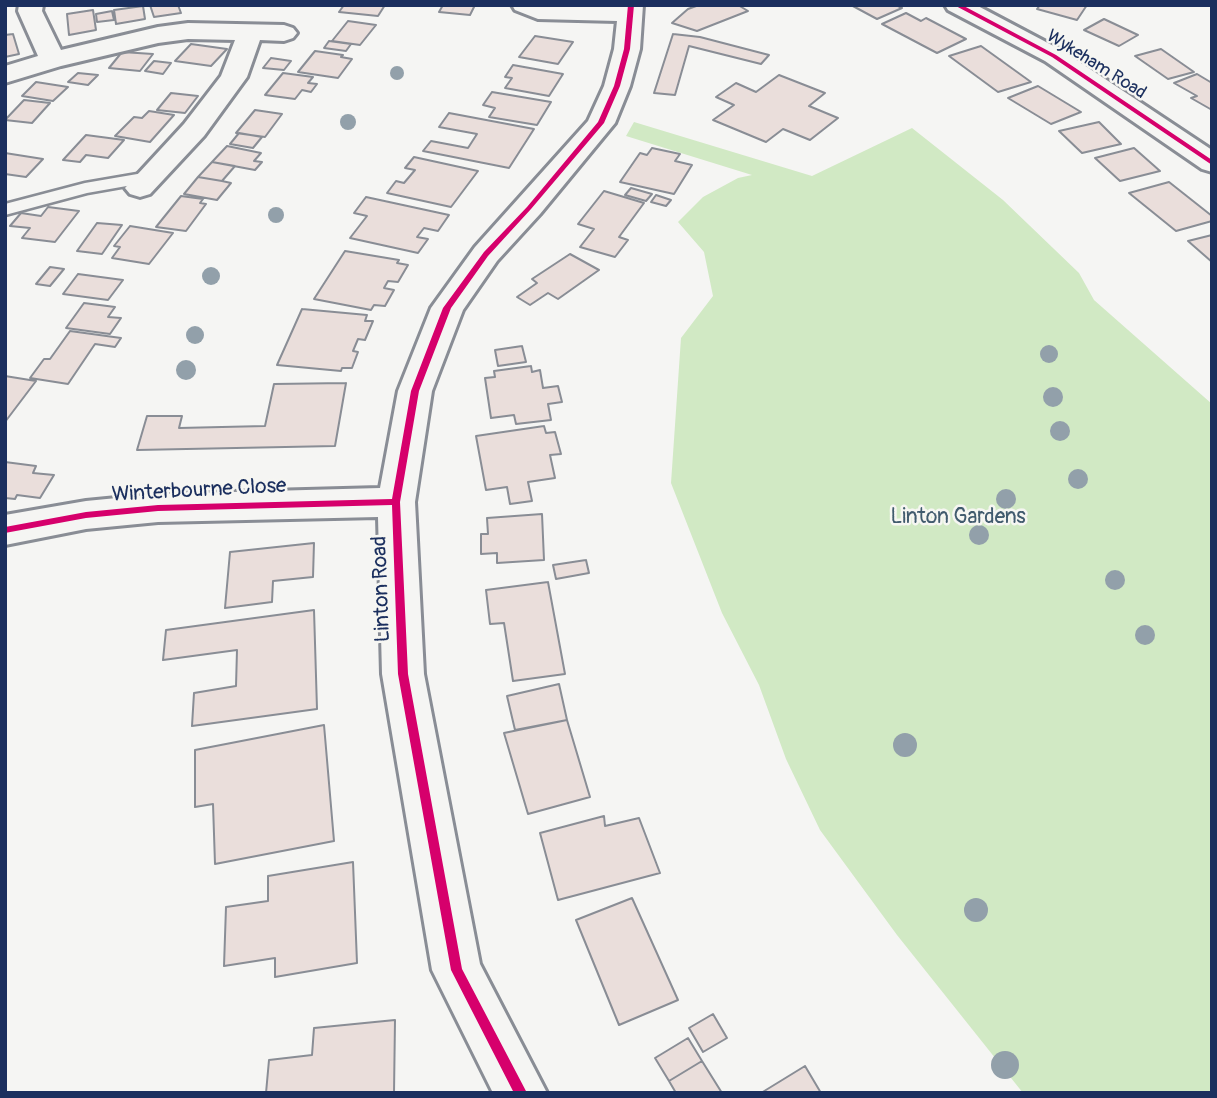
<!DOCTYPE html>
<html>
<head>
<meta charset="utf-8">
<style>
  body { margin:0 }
  #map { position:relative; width:1217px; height:1098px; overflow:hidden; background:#f5f5f3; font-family:Pangolin,sans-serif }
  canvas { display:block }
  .frame { position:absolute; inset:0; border:7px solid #1b2f5e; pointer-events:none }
</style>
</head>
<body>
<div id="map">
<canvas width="1217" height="1098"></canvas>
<div class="frame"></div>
</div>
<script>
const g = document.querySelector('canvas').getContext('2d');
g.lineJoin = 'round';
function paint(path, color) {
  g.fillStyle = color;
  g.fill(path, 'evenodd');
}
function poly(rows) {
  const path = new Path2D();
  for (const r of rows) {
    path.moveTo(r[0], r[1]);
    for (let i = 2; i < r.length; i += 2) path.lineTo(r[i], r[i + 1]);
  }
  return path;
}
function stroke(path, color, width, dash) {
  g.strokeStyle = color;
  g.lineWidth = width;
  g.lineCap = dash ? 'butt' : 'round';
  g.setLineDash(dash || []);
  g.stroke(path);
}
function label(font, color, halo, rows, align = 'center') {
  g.font = font + ' Pangolin,sans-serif';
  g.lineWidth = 5;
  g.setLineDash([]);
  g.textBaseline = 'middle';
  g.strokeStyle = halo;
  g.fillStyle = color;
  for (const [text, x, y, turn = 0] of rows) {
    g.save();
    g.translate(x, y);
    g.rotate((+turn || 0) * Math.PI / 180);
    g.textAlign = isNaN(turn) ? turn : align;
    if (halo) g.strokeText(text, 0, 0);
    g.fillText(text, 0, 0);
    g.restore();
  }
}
paint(poly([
  [634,122,812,176,912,128,1003,200,1079,273,1094,300,1212,404,1212,1093,1023,1093,897,935,820,830,786,759,759,685,722,613,671,483,681,338,713,296,704,252,678,222,703,197,738,178,752,175,626,136]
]), '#d1e9c4');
const building = poly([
  [150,5,178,5,181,13,154,17,150,5],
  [344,5,385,5,378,16,339,12,344,5],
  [443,5,475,5,470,15,439,12,443,5],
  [699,5,738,5,748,11,697,31,672,23,688,9,699,5],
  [851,5,896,5,902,8,877,19,851,5],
  [1040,5,1087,5,1077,20,1037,9,1040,5],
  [143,6,145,19,116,24,114,10,143,6],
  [93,10,96,30,69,35,67,14,93,10],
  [112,11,114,20,97,22,96,14,112,11],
  [906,13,921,21,926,18,966,39,937,53,882,24,906,13],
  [1104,19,1138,35,1119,46,1084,30,1104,19],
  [348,21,376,25,360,45,332,41,348,21],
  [13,34,19,54,5,57,5,35,13,34],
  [673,34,700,37,769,55,761,64,689,46,675,95,654,93,673,34],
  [535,36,573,42,558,64,519,57,535,36],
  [329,41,351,44,346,51,324,48,329,41],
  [191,44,227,49,211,66,175,61,191,44],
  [981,46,1031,82,998,92,949,56,981,46],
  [1161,49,1194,72,1168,79,1135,56,1161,49],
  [315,51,343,55,341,57,352,59,338,78,298,72,315,51],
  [122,52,153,54,140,71,109,68,122,52],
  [271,58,291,61,284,70,263,68,271,58],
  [154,61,171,63,163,74,145,71,154,61],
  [513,65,563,74,549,96,505,88,512,78,505,77,513,65],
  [78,73,98,75,88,85,68,82,78,73],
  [283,73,313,77,308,83,317,84,311,92,302,90,295,99,265,95,283,73],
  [1197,74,1212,83,1212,110,1191,98,1197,96,1174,83,1197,74],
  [779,75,825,93,809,106,838,118,810,140,783,129,766,142,713,120,734,105,716,97,736,83,756,92,779,75],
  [36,82,68,87,53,101,22,96,36,82],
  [1038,86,1081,112,1051,124,1008,98,1038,86],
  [492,92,551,102,537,125,489,117,495,108,483,105,492,92],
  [171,93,198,96,185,113,157,110,171,93],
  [24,100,50,103,32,123,5,120,24,100],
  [255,110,282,114,265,137,236,133,255,110],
  [149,111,174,115,150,142,115,136,134,117,142,118,149,111],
  [449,113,534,129,509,168,423,151,431,141,468,148,477,134,439,127,449,113],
  [1099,122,1121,144,1082,153,1059,131,1099,122],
  [239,133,262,137,253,148,230,144,239,133],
  [86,135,124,140,108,158,86,155,80,162,63,160,86,135],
  [227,146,261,153,254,161,262,162,255,170,212,162,227,146],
  [652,148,680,154,675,161,692,165,674,194,620,182,640,153,647,155,652,148],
  [1134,148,1160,171,1120,181,1095,158,1134,148],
  [5,153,43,159,26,177,5,174,5,153],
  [414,157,478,171,451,207,387,193,396,181,404,183,415,170,405,168,414,157],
  [212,162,235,166,222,181,198,177,212,162],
  [198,177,222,181,231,183,217,200,184,194,198,177],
  [1169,182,1212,216,1212,221,1176,231,1129,193,1169,182],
  [631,188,652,194,646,201,625,195,631,188],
  [604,191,644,203,619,237,628,240,615,257,580,247,594,229,578,224,604,191],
  [656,195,671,200,666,206,651,202,656,195],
  [181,196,203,199,200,203,206,204,186,231,156,227,181,196],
  [366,197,449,215,438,231,424,228,417,237,428,239,418,253,350,238,367,216,354,213,366,197],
  [48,207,79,211,55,242,22,238,30,228,10,226,21,213,41,216,48,207],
  [97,223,122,225,102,254,77,251,97,223],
  [130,226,173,233,149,264,112,258,120,247,114,246,130,226],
  [1212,235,1212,262,1188,241,1212,235],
  [345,251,399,260,397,263,408,265,398,282,388,281,384,288,394,290,385,306,374,305,371,310,314,299,345,251],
  [570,254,599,270,558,299,548,293,530,305,517,297,537,283,532,279,570,254],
  [50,267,64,269,50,286,36,284,50,267],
  [78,274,123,280,108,300,63,294,78,274],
  [84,303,115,307,108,317,121,318,110,334,66,328,84,303],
  [302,309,367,315,365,321,373,321,365,340,358,339,353,351,358,352,352,368,342,368,341,371,277,365,302,309],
  [70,331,121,338,115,347,95,344,68,384,30,378,44,359,50,359,70,331],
  [522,346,526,362,498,366,495,350,522,346],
  [531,366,532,372,540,370,543,388,558,386,562,402,548,404,551,420,516,424,514,415,491,418,485,378,495,377,494,371,531,366],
  [5,376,36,381,5,422,5,376],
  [346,383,335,446,137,450,147,416,182,416,179,428,265,426,274,384,346,383],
  [544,426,546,433,555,432,561,454,550,455,555,478,528,482,532,501,510,504,507,487,486,490,476,436,544,426],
  [5,462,36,466,33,473,54,475,40,498,17,495,15,499,5,498,5,462],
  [542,514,544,560,497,563,497,553,481,554,481,534,488,534,487,518,542,514],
  [314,543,313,577,273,581,272,602,225,608,230,552,314,543],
  [586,560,589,573,556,579,553,565,586,560],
  [548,582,565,674,513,681,504,623,490,624,486,590,548,582],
  [314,610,317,709,192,726,194,693,236,686,237,650,163,660,166,630,314,610],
  [559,684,567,720,515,730,507,696,559,684],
  [567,720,590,797,528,814,504,733,567,720],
  [324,725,334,841,215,864,213,804,195,807,195,750,324,725],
  [604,816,605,826,639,818,660,873,558,900,540,833,604,816],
  [353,862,357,963,275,977,275,958,224,966,226,907,268,901,268,876,353,862],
  [632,898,678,1000,619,1025,576,920,632,898],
  [713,1014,727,1038,703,1052,689,1028,713,1014],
  [395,1020,394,1093,266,1093,269,1060,312,1055,314,1028,395,1020],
  [688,1038,702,1061,669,1081,655,1058,688,1038],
  [702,1061,722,1093,676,1093,669,1081,702,1061],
  [805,1066,821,1093,761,1093,805,1066]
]);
paint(building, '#eadedb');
stroke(building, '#898d95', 2);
const service = poly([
  [149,172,155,173,158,177,155,181,87,193,5,215,5,204,85,183,149,172]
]);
const minor = poly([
  [19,5,43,5,42,11,61,50,158,27,188,23,284,25,293,28,297,33,293,38,284,41,260,40,247,77,204,136,150,194,140,197,130,194,125,188,184,124,221,76,235,40,188,39,158,43,61,66,5,83,5,66,38,56,18,11,19,5],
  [512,5,643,5,640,49,630,86,615,123,540,214,497,261,463,310,432,391,415,502,424,674,480,964,547,1093,493,1093,432,970,382,674,378,517,158,522,86,529,5,545,5,515,86,501,158,494,380,488,398,391,431,308,475,247,588,121,604,86,614,49,617,21,538,19,515,10,512,5],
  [945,5,976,5,1063,51,1212,150,1212,172,1202,169,1045,61,948,10,945,5]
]);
stroke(service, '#898d95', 5);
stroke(minor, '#898d95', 6);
paint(service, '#f5f5f3');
paint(minor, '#f5f5f3');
paint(poly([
  [628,5,634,5,630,49,620,86,604,123,531,209,488,256,451,308,419,391,400,502,408,674,462,969,527,1093,514,1093,451,970,398,674,392,505,158,511,86,518,5,533,5,527,86,512,158,505,392,499,411,391,443,308,484,252,527,207,598,122,614,86,624,49,628,5],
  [954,5,962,5,1056,55,1212,160,1212,165,1052,57,954,5]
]), '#d6006c');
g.fillStyle = '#92a0aa';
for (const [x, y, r] of [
  [397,73,7],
  [348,122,8],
  [276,215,8],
  [211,276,9],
  [195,335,9],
  [1049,354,9],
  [186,370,10],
  [1053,397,10],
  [1060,431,10],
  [1078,479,10],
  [1006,499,10],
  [979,535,10],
  [1115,580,10],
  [1145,635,10],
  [905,745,12],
  [976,910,12],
  [1005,1065,14]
]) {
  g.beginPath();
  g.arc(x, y, r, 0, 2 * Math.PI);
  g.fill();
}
label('18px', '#1b2f5e', '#f6f6f2', [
  ["Wykeham Road",1096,65,32]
]);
label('21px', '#1b2f5e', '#f6f6f2', [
  ["Winterbourne Close",199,491,-3],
  ["Linton Road",382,589,-92]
]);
label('21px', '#415b6e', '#f6f6f2', [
  ["Linton Gardens",958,518]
]);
</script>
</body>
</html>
